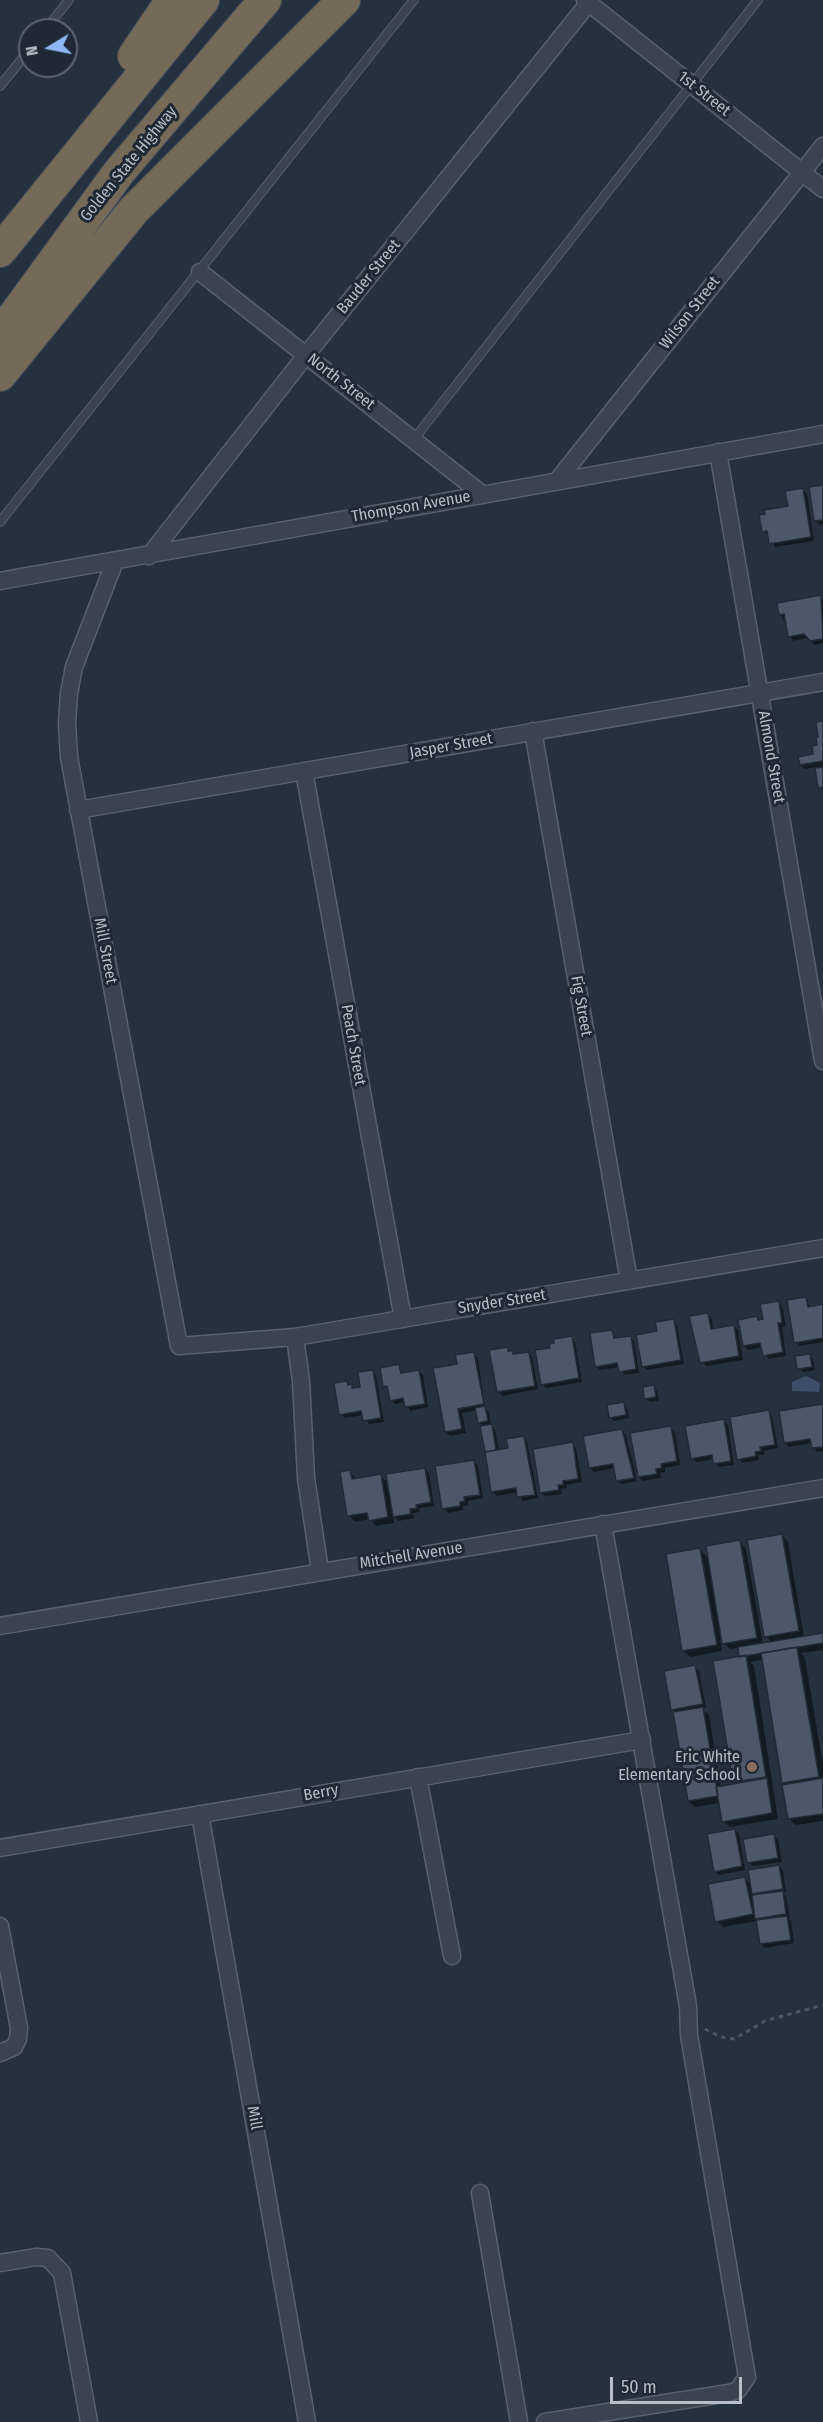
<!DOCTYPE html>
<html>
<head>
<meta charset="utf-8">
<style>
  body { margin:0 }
  #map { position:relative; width:823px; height:2422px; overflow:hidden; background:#263140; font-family:"Fira Sans Condensed",sans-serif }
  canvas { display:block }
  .north { position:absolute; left:18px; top:18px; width:60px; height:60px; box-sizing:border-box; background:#1f2835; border:2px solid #5c6471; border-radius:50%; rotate:260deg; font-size:16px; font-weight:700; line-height:24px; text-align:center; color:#b7beca }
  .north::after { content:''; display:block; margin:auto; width:21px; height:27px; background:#8fb7f6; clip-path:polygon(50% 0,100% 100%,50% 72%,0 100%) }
  .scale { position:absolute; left:610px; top:2377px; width:132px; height:27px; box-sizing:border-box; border:3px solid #b7beca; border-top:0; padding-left:8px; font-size:18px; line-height:21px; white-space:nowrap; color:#b7beca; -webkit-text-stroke:4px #1f2835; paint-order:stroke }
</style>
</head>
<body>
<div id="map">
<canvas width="823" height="2422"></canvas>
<div class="north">N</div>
<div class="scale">50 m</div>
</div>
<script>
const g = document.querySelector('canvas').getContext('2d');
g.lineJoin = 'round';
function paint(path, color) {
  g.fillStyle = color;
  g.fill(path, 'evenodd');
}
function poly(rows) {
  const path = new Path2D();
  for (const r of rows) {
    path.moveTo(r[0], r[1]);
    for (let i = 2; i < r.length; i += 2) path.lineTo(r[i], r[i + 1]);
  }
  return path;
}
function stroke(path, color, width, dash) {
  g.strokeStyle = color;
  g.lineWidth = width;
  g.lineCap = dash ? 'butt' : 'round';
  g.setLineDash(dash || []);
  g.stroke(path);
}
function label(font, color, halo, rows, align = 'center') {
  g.font = font + ' "Fira Sans Condensed",sans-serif';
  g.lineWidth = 6;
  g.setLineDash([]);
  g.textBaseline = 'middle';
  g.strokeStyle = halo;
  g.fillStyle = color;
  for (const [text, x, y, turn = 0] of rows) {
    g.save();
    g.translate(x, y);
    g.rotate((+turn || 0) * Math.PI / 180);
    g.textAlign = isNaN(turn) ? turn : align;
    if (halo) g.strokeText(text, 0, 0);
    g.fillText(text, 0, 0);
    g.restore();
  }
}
paint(poly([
  [806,1376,820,1383,819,1392,792,1391,792,1382]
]), '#3c4e68');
paint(poly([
  [823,486,823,524,820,525,816,521],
  [803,490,807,494,814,541,775,547,769,535,763,531,789,507],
  [820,597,823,600,823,643,815,645,807,638,793,641,781,615],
  [823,722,823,790,820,787,817,767,805,769,801,765,815,755],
  [806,1298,811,1308,823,1305,823,1342,800,1346,796,1342],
  [778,1302,782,1306,786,1326,782,1327,786,1356,768,1359,763,1347,748,1350,744,1346,757,1318,765,1320],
  [707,1315,712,1319,713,1330,733,1326,738,1330,743,1360,706,1366,702,1362],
  [673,1321,677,1325,684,1364,647,1370,643,1366,659,1332],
  [612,1331,616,1339,630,1337,634,1341,639,1373,624,1375,620,1367,600,1370,596,1366],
  [571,1338,575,1342,582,1382,546,1388,542,1384,552,1349],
  [507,1348,515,1356,528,1353,532,1357,538,1389,502,1396,498,1391],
  [474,1354,478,1358,485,1408,489,1412,491,1425,495,1430,499,1451,509,1450,523,1438,527,1442,538,1498,523,1501,518,1492,497,1496,493,1492,482,1427,484,1427,479,1422,477,1410,462,1413,466,1433,450,1436,446,1432,459,1365],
  [809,1355,813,1359,815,1370,803,1372,799,1368],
  [399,1366,403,1374,419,1371,423,1375,428,1407,410,1411,405,1402,395,1404,391,1400,390,1391,385,1386],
  [372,1371,376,1375,384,1422,369,1424,364,1415,345,1418,341,1414,346,1382,355,1390,362,1389],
  [653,1387,657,1391,659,1401,650,1402,646,1398],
  [623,1404,627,1408,629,1418,614,1421,610,1417],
  [823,1405,823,1451,817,1452,812,1443,789,1447,785,1443],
  [768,1412,772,1416,778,1448,764,1451,764,1455,758,1455,759,1460,743,1463,739,1459],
  [724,1421,728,1425,734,1465,718,1467,714,1459,696,1462,692,1458],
  [671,1428,675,1432,680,1465,665,1468,665,1472,660,1473,661,1478,643,1481,639,1477],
  [622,1431,626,1435,637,1481,621,1484,617,1480,615,1468,594,1472,590,1468],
  [572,1444,576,1448,582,1482,566,1485,567,1488,561,1489,562,1494,545,1496,541,1492],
  [474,1462,478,1466,483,1498,468,1501,468,1505,463,1506,463,1510,448,1513,444,1508],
  [424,1469,429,1473,434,1506,419,1508,420,1512,413,1513,414,1518,398,1521,393,1515,394,1523,376,1526,370,1519,355,1522,349,1515,350,1472,356,1478,381,1476,389,1484],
  [782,1535,788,1542,804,1637,823,1634,823,1657,822,1650,801,1653,805,1658,823,1765,823,1821,796,1825,789,1819,787,1786,784,1783,763,1660,750,1662,754,1666,778,1819,730,1827,723,1821,720,1803,695,1807,689,1801,677,1713,673,1709,695,1667,699,1671,706,1708,702,1709,709,1715,721,1788,738,1785,734,1782,741,1658,739,1648,730,1649,720,1639,722,1651,690,1657,684,1651,700,1550,710,1560,740,1542,746,1549,763,1644,772,1643,766,1636],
  [735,1830,739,1834,745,1870,719,1875,715,1871],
  [774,1836,778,1840,782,1862,753,1866,749,1862],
  [779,1866,783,1870,786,1892,783,1893,786,1896,790,1918,788,1918,791,1921,794,1943,765,1948,761,1944,757,1921,723,1927,717,1921,745,1878,752,1886]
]), '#0007');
const building = poly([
  [823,485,823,520,814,521,809,487,823,485],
  [803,488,811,537,769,544,767,531,762,532,759,515,765,514,764,510,788,506,785,491,803,488],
  [821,595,823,639,810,641,804,634,788,637,784,614,779,615,777,603,821,595],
  [823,721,823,761,800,765,798,757,813,754,812,746,817,745,816,738,818,737,816,722,823,721],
  [823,767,823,787,818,788,815,768,823,767],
  [806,1297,808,1307,823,1304,823,1338,794,1343,787,1300,806,1297],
  [779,1301,782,1323,778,1323,783,1352,763,1356,760,1343,743,1346,738,1320,757,1316,758,1320,763,1319,760,1304,779,1301],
  [708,1313,711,1329,734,1325,739,1356,700,1363,689,1316,708,1313],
  [674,1319,681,1360,642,1367,636,1335,657,1331,655,1322,674,1319],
  [612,1330,614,1338,631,1336,636,1369,619,1372,617,1363,595,1367,590,1333,612,1330],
  [572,1336,579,1378,541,1385,535,1350,550,1348,549,1344,554,1343,554,1339,572,1336],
  [508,1347,508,1351,513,1351,513,1354,529,1352,535,1386,497,1392,489,1350,508,1347],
  [474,1352,484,1404,458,1409,462,1429,445,1432,433,1368,457,1364,455,1355,474,1352],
  [810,1354,812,1367,797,1369,795,1356,810,1354],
  [399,1364,401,1373,419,1370,425,1404,405,1407,403,1398,390,1401,387,1386,383,1387,380,1368,399,1364],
  [373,1370,381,1418,363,1421,361,1411,339,1415,334,1383,347,1381,348,1385,352,1384,352,1388,360,1387,358,1372,373,1370],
  [654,1385,656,1397,644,1399,643,1387,654,1385],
  [624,1402,626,1415,609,1418,607,1405,624,1402],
  [823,1404,823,1447,812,1448,810,1439,784,1443,779,1411,823,1404],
  [485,1406,488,1421,478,1423,475,1408,485,1406],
  [769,1410,775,1445,760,1447,761,1451,755,1452,756,1456,737,1460,730,1417,769,1410],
  [724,1419,731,1461,713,1464,712,1455,691,1459,685,1426,724,1419],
  [492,1424,496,1450,485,1452,480,1426,492,1424],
  [671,1426,677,1461,661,1464,662,1468,656,1469,657,1474,638,1477,630,1433,671,1426],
  [622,1429,634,1478,616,1481,613,1464,589,1468,583,1436,622,1429],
  [524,1436,535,1495,517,1497,516,1488,491,1492,485,1452,508,1448,506,1439,524,1436],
  [573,1442,578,1479,563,1481,563,1485,558,1485,559,1490,540,1493,533,1449,573,1442],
  [474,1460,480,1495,464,1497,465,1501,460,1502,460,1506,442,1509,435,1466,474,1460],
  [425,1468,431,1502,416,1505,417,1508,410,1509,411,1514,393,1517,386,1474,425,1468],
  [350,1470,352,1479,381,1474,388,1517,369,1521,367,1513,347,1516,340,1472,350,1470],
  [782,1534,799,1631,764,1637,747,1540,782,1534],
  [740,1540,757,1638,722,1644,706,1546,740,1540],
  [700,1548,717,1645,682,1651,666,1554,700,1548],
  [823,1633,823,1643,739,1657,738,1647,823,1633],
  [797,1647,819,1777,782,1783,761,1653,797,1647],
  [746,1655,766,1777,733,1782,713,1661,746,1655],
  [695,1665,703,1704,671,1710,664,1671,695,1665],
  [703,1707,718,1796,688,1801,673,1712,703,1707],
  [767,1778,772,1813,722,1822,716,1787,767,1778],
  [823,1778,823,1814,788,1819,782,1785,823,1778],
  [735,1829,742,1866,714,1872,707,1834,735,1829],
  [774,1834,778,1858,747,1863,743,1839,774,1834],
  [779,1865,783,1889,752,1894,748,1870,779,1865],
  [745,1877,753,1914,715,1922,708,1884,745,1877],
  [783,1891,786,1914,755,1919,752,1895,783,1891],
  [787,1916,791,1940,760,1944,756,1920,787,1916]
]);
paint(building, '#4c5869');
stroke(building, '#212a37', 1.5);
const lane = poly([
  [45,30,69,0],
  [0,86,30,49],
  [414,439,758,0],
  [0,522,414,0]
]);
const street = poly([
  [585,0,823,189],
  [200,272,482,494],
  [718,452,823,1061],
  [557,481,823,146],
  [149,556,307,354,591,0],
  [115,561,74,667,69,693,67,723,69,757,179,1346,295,1337,823,1248],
  [0,581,823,434],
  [533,731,629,1281],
  [304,771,403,1319],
  [78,810,823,682],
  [295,1337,301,1381,306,1478,320,1571],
  [0,1626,823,1488],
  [418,1777,452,1956],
  [200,1814,307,2422],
  [0,1848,642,1740],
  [0,1926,19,2028,18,2039,14,2047,0,2053],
  [480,2193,519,2422],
  [0,2263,36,2257,48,2258,62,2273,89,2422],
  [545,2422,729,2393,738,2390,747,2377,689,2035,688,2006,603,1524]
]);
const highway = poly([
  [134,56,172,0],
  [0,251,203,0],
  [0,335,119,172,265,0],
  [0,375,134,210,344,0]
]);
stroke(lane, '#58616d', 10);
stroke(street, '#58616d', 19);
stroke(highway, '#454e5a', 34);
stroke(poly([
  [705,2029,721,2037,734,2039,765,2021,823,2005]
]), '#465b5e', 3, [4.5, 4.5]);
stroke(lane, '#3a4350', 8);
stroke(street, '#3a4350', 16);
stroke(highway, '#756a57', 32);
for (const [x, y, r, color] of [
  [752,1767,6,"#8d6e63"]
]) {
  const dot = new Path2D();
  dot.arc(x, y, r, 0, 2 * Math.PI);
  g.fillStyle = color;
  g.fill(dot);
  stroke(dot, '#1f2835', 2);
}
label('16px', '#b7beca', '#1f2835', [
  ["1st Street",704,94,38],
  ["Golden State Highway",129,164,-51],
  ["Bauder Street",369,277,-51],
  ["Wilson Street",690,313,-52],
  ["North Street",341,382,38],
  ["Thompson Avenue",411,507,-10],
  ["Jasper Street",451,746,-10],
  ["Almond Street",771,757,80],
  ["Mill Street",105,951,79],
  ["Fig Street",581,1006,80],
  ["Peach Street",353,1045,80],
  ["Snyder Street",502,1302,-9],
  ["Mitchell Avenue",411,1556,-9],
  ["Berry",321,1793,-10],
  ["Mill",254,2118,80]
]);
label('16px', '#b7beca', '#1f2835', [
  ["Eric White",740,1758],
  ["Elementary School",740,1776]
], 'right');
</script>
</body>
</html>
